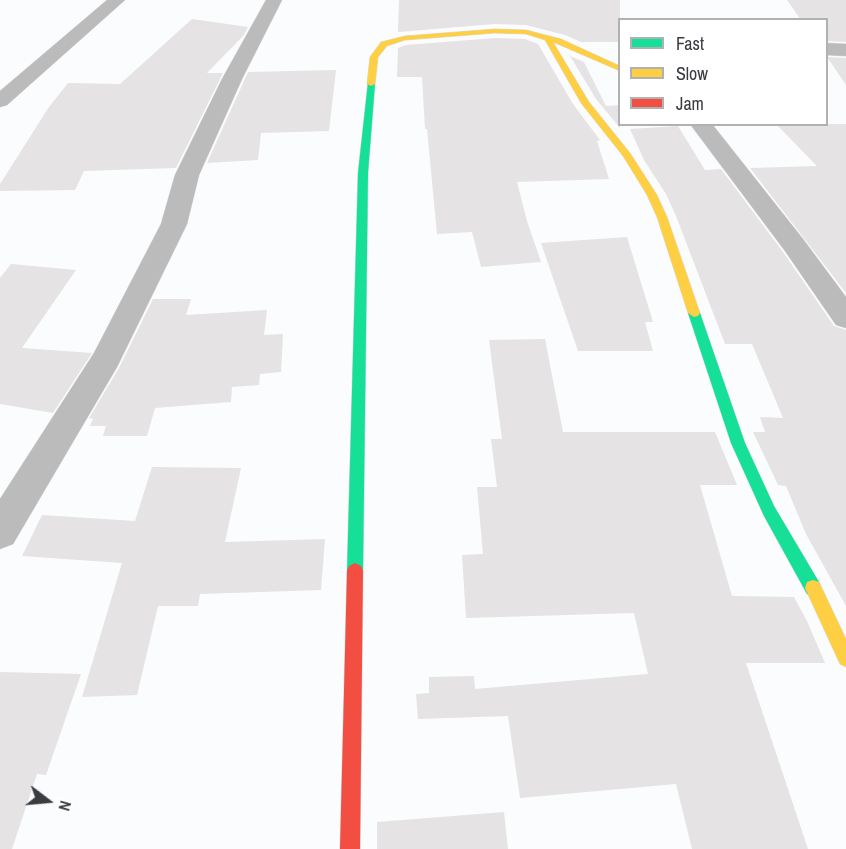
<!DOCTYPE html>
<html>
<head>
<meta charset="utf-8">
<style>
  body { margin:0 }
  #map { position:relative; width:846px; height:849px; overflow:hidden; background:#fafcfe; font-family:"Archivo Narrow",sans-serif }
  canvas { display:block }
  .legend { position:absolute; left:618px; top:18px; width:210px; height:108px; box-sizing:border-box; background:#fff; border:2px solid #b0b1b3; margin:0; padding:8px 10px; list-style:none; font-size:18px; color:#3a3c40 }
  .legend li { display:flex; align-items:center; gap:12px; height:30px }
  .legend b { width:30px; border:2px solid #b0b1b3 }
  .north { position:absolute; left:18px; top:771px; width:60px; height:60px; -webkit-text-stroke:4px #fff; paint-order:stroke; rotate:106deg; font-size:16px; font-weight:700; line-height:24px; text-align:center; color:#3a3c40 }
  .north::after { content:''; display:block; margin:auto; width:21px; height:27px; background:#3a3c40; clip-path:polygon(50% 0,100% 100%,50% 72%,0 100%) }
</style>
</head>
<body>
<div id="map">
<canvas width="846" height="849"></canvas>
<ul class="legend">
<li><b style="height:8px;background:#16e098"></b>Fast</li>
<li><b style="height:8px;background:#ffcf43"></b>Slow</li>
<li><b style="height:8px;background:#f24e42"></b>Jam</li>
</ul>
<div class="north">N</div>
</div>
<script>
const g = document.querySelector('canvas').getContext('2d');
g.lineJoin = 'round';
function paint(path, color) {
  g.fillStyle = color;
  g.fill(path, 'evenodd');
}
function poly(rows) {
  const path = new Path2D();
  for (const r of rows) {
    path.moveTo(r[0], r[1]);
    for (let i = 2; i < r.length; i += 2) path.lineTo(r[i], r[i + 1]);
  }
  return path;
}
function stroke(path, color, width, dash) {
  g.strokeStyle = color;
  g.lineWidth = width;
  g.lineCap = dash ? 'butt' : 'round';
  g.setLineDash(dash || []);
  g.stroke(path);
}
paint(poly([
  [399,0,620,0,620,42,581,42,565,35,526,25,495,24,398,32],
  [787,0,846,0,846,42,826,41,826,20,801,20],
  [192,19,248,27,244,35,207,73,223,73,176,168,84,171,75,190,0,191,0,184,49,107,68,83,120,84],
  [495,38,525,39,538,44,573,104,600,140,597,141,609,179,517,182,527,221,541,262,481,267,472,232,437,234,427,129,425,129,422,77,397,77,398,48,406,45],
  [570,56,584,62,606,106,620,105,620,128,596,99],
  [827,57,846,58,846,85],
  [336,70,329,131,261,133,258,160,207,163,248,72],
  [776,124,846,124,846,293,750,168,817,166],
  [678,126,705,170,721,169,783,252,834,326,846,330,846,606,806,534,786,486,778,485,753,432,765,432,760,417,783,418,752,344,725,344,676,216,666,194,644,160,630,129],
  [627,237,653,322,645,322,653,351,578,351,541,243],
  [11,264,76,270,22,348,92,353,53,413,0,404,0,278],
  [153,299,191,299,186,315,267,310,264,335,283,334,281,372,260,374,259,385,232,387,231,402,155,408,147,436,103,436,106,426,90,426,93,419,89,418,119,368],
  [545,339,563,432,715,432,737,485,700,485,732,596,794,597,807,621,825,663,746,663,808,849,692,849,676,784,520,798,508,716,418,719,416,694,429,693,429,677,474,676,475,689,648,674,634,613,466,618,462,555,483,554,477,487,497,487,491,439,502,439,489,340],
  [152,467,241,468,225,542,325,539,321,590,200,594,198,606,158,606,137,695,82,697,122,563,22,556,42,515,135,521],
  [0,672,81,674,46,775,37,774,12,849,0,849],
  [504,812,508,849,377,849,377,822]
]), '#e5e3e4');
const street = poly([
  [107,0,125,0,7,105,0,107,0,91,107,0],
  [266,0,282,0,242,79,199,175,187,224,117,367,13,544,0,549,0,499,94,353,161,224,175,175,222,79,266,0],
  [826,43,846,44,846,56,826,55,826,43],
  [690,124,712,124,803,239,846,297,846,328,836,325,785,251,690,124]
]);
const fast = poly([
  [368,82,375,84,368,173,363,571,361,576,355,579,349,576,347,571,358,173,368,82],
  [694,309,700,313,745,443,774,506,819,582,821,588,819,594,813,596,807,594,764,516,731,443,688,313,694,309]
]);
const slow = poly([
  [495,29,526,30,561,39,620,66,620,71,553,42,589,102,630,153,657,195,667,217,700,313,698,316,694,317,688,313,657,217,647,195,623,156,581,103,545,40,526,34,495,33,405,40,387,46,378,57,375,84,371,86,367,84,370,57,381,42,405,36,495,29],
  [813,580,819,582,846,639,846,667,840,664,805,588,807,582,813,580]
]);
const jam = poly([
  [355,563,361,566,363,571,360,849,340,849,347,571,349,566,355,563]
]);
stroke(street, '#d8d9db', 1);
stroke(fast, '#d8d9db', 1);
stroke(slow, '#d8d9db', 1);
stroke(jam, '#d8d9db', 1);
paint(street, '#babbba');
paint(fast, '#16e098');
paint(slow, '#ffcf43');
paint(jam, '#f24e42');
</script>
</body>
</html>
